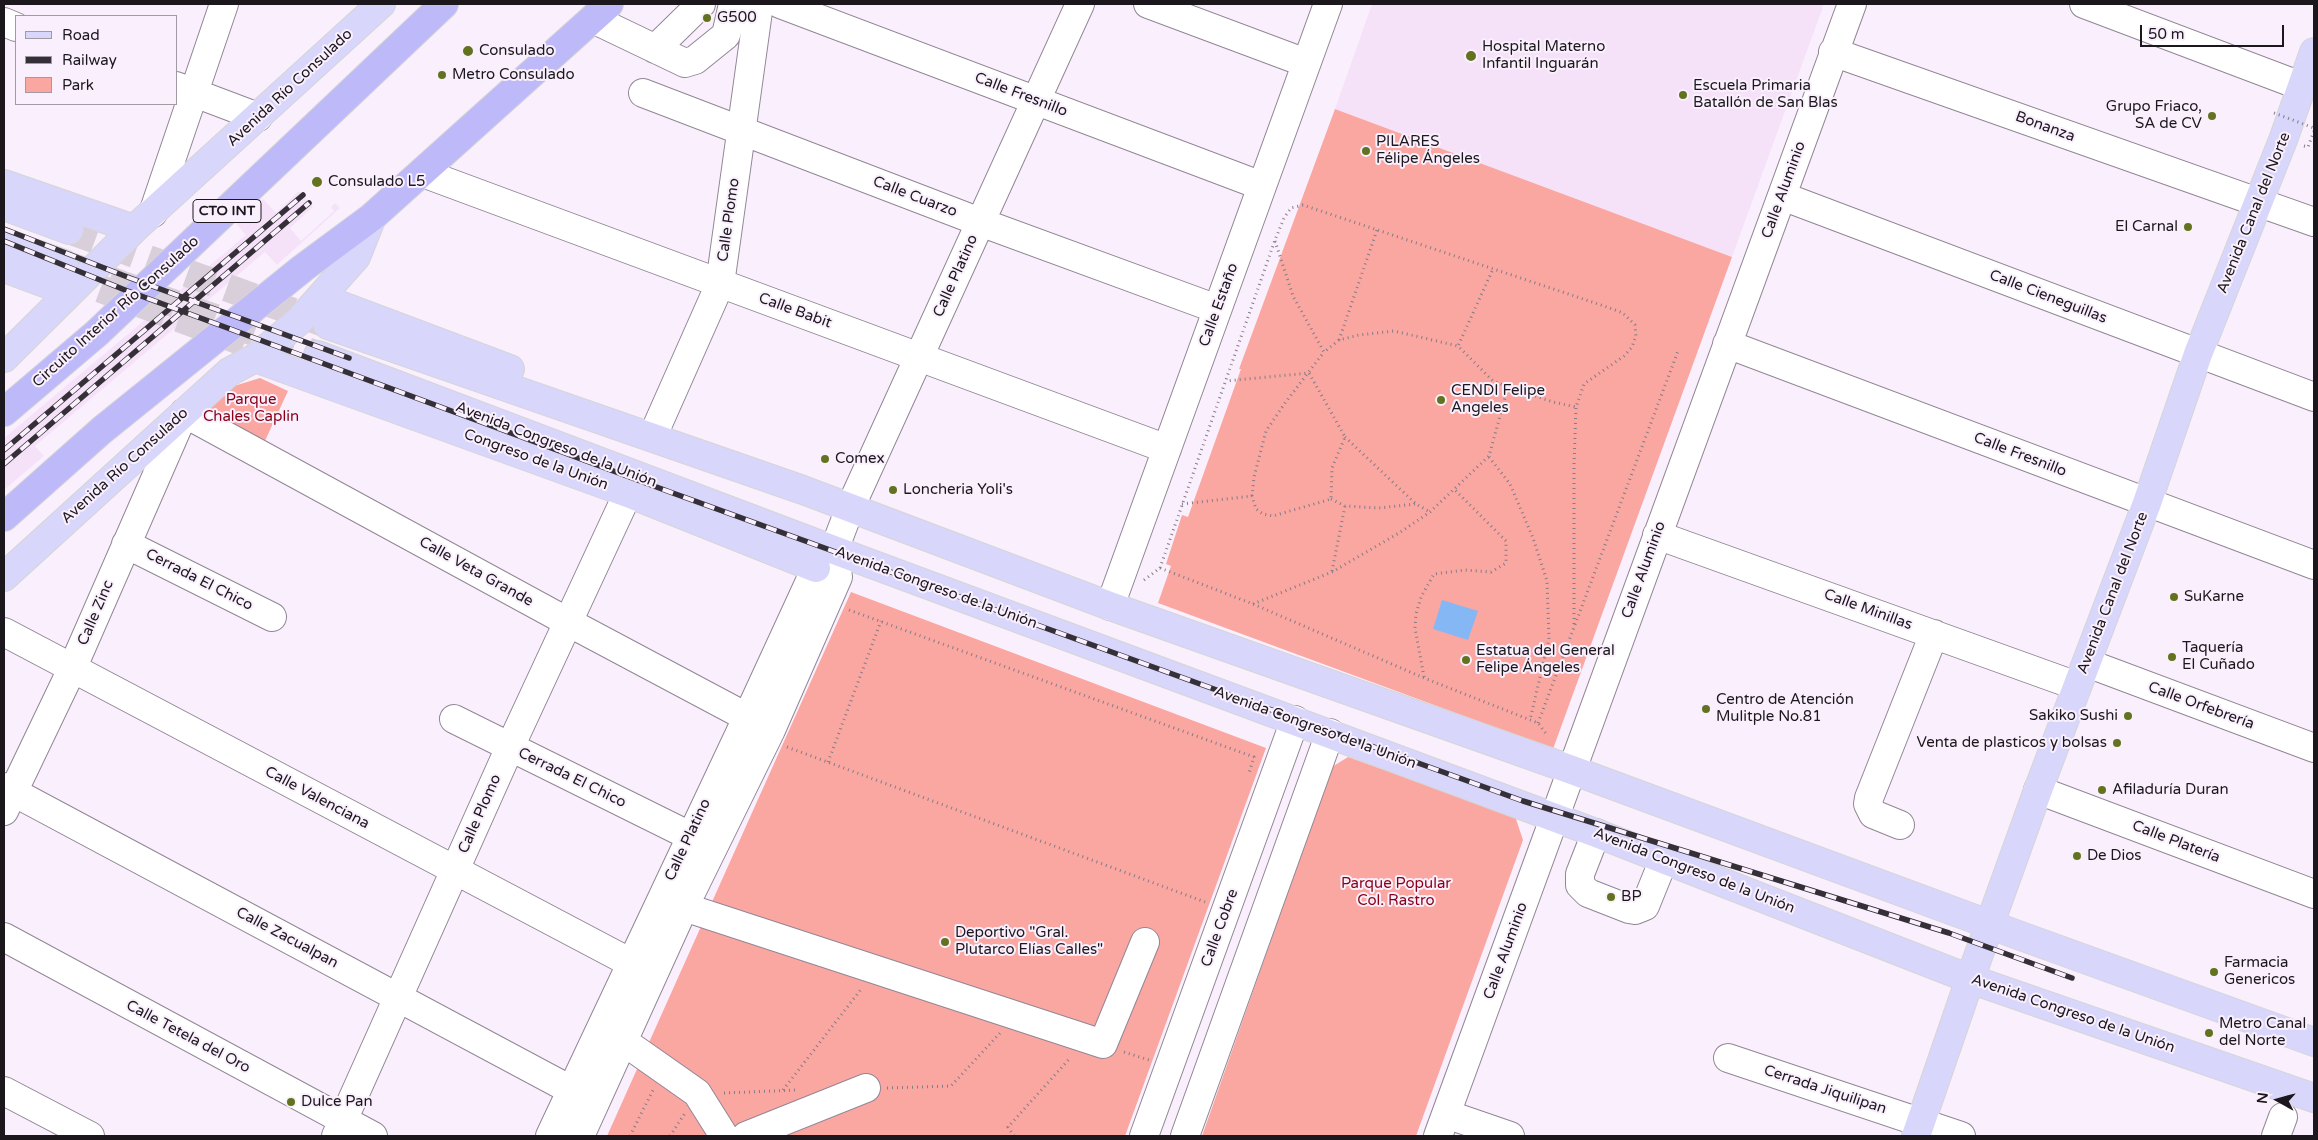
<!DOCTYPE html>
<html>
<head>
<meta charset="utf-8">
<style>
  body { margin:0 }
  #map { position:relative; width:2318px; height:1140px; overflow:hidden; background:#faf0fd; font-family:"Varela Round",sans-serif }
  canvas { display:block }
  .frame { position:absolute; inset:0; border:5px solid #1b171d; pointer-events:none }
  .legend { position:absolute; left:15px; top:15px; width:162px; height:90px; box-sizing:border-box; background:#faf0fd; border:1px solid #a199a3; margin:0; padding:6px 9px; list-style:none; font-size:15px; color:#1b171d }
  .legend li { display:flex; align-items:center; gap:10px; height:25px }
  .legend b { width:25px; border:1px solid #a199a3 }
  .north { position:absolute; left:2253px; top:1075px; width:50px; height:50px; -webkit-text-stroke:4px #faf0fd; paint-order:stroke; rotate:277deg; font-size:14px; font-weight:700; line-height:20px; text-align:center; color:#1b171d }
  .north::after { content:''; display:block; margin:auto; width:18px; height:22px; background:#1b171d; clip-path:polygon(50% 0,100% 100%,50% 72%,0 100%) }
  .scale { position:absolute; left:2140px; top:25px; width:144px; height:22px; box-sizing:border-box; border:2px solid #1b171d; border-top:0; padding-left:6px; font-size:15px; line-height:18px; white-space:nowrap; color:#1b171d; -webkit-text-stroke:4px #faf0fd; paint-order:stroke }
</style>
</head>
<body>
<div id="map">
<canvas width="2318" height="1140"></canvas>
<div class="frame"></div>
<ul class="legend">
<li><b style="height:6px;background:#d8d6fb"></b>Road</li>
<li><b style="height:6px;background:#353037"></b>Railway</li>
<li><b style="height:14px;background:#faa7a2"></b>Park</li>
</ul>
<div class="north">N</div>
<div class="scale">50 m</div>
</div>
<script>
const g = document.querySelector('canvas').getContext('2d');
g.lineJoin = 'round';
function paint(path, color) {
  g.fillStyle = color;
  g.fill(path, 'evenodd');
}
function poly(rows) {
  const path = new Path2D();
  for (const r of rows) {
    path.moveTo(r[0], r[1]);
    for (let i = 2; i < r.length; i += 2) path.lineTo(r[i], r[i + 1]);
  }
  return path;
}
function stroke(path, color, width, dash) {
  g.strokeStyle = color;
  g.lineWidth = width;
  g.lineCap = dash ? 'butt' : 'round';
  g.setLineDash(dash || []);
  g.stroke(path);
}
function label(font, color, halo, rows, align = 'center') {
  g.font = font + ' "Varela Round",sans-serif';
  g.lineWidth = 4;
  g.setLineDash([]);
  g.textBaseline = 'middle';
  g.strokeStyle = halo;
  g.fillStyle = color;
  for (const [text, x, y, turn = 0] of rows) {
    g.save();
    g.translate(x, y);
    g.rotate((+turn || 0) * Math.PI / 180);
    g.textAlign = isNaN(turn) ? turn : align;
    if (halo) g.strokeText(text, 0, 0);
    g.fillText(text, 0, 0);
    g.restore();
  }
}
paint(poly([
  [1372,4,1824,4,1732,257,1335,109],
  [299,191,313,207,290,228,301,241,334,211,331,207,335,203,340,208,277,265,265,252,35,446,44,456,4,490,4,438,246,235,236,224,263,199,276,213]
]), '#f5e2f9');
paint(poly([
  [1335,109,1732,257,1553,749,1158,603,1171,566,1166,564,1182,515,1188,517,1241,369,1239,369],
  [260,378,288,391,264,443,202,414,234,386],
  [851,592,1266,748,1125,1136,607,1136],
  [1348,757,1515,816,1523,840,1416,1136,1202,1136,1332,767]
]), '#faa7a2');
paint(poly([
  [1442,600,1478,611,1468,640,1433,629]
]), '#86b7f5');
stroke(poly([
  [61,274,283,357]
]), '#d9cfdb', 28, [28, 14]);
stroke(poly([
  [69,230,324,323],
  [70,266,318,355]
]), '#d9cfdb', 28, [28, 14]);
const minor = poly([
  [780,4,1262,186],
  [1148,4,1306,63],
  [2084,4,2301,86],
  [593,19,685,63,695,60,726,35,733,4],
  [4,22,16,27],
  [655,49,701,4],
  [1833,52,2314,222],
  [176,86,258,117],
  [643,93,980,222,1217,309],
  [423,173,1167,449],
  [1782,196,2314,397],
  [153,213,224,4],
  [1727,344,2314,565],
  [658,424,720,284,759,4],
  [1657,535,2077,686],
  [126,544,272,617],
  [1110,606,1328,4],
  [4,632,631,963],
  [2087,663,2314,748],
  [454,719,690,836],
  [4,787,571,1090],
  [2038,790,2314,894],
  [4,811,72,669,184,413,568,622,771,730],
  [1900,825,1873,814,1868,804,1869,798,1934,634],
  [1596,833,1580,874,1580,885,1588,893,1629,909,1635,910,1645,906,1664,859],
  [684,907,1103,1044,1145,942],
  [4,937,373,1136],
  [623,1041,697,1093,724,1136],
  [1728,1058,1961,1136],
  [4,1091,90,1136],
  [1446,1114,1510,1136],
  [336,1136,510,747,628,493],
  [550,1136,747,718,816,568,834,550,850,508,1080,4],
  [580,1136,684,907,771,730,838,577,834,550],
  [746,1136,866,1088],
  [1144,1136,1295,720],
  [1185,1136,1330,733],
  [1438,1136,1852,4],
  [2276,1136,2283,1117]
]);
const major = poly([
  [4,184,134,229],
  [4,206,69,230],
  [4,243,64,264],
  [4,268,69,292],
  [321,298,510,369],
  [328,325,803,490,1110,606,1572,770,2018,935,2314,1042],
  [318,355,834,550,1596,833,1970,979,2314,1098],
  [4,358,134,229,381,4],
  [255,358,628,493,816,568],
  [4,577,229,372,255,358,299,321,356,257,372,217],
  [1916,1136,1970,979,2038,790,2147,503,2198,354,2283,140,2314,52]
]);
const highway = poly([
  [4,412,97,333,444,4],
  [4,517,102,430,303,268,372,217,609,4]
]);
stroke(minor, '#928695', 30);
stroke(major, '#d6d5d6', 30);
stroke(highway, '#d6d5d6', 30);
stroke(poly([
  [2304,146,2308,147,2314,131],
  [1275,241,1293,296,1324,352,1339,340,1359,335,1394,331,1458,346],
  [1339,340,1377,230],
  [1345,437,1416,504,1430,512],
  [1489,457,1510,484,1533,538,1547,581,1549,639,1530,720],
  [1252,496,1254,477,1266,431,1285,403,1324,352],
  [1331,499,1345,506,1379,508,1415,504],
  [1182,504,1252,496,1256,509,1263,514,1273,516,1331,499,1332,468,1345,437,1309,373,1226,381],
  [1160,568,1275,240,1284,218,1291,208,1303,205,1604,306,1623,313,1635,325,1636,336,1632,347,1624,356,1584,384,1576,407,1553,402,1508,387],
  [1332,571,1345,506],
  [1144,580,1160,568,1253,604,1424,678,1538,723,1547,735],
  [1253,604,1332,572,1399,533,1430,512,1489,456,1508,387,1493,381,1458,346,1493,269],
  [849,610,1254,757,1249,773],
  [1574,624,1574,465,1576,407],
  [1424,677,1415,628,1416,614,1421,597,1434,574,1465,570,1491,572,1506,563,1506,541,1453,488],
  [1538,723,1678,351],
  [787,747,1205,902],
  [828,762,881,621],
  [1124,1052,1149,1060],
  [887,1088,951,1086,1000,1033],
  [783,1090,862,988],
  [724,1093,796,1090],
  [630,1136,653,1090],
  [670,1136,685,1113],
  [1014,1136,1008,1127,1071,1057]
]), '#837c86', 3, [1, 4]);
stroke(minor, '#fff', 28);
stroke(major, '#d8d6fb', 28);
stroke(highway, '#bebaf9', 28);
const rail = poly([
  [4,229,130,278,349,358],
  [4,241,125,290,670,492,1523,801,1949,933,2072,978],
  [4,450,303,195],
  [4,464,309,203]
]);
stroke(rail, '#353037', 5.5);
stroke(rail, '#faf0fd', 4, [11]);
stroke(poly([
  [2274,113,2314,128]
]), '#837c86', 3, [1, 4]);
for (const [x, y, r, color] of [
  [707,18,5,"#62721f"],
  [468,51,6,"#62721f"],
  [1471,56,6,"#62721f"],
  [442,75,5,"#62721f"],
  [1683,95,5,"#62721f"],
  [2212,116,5,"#62721f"],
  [1366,151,5,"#62721f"],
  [317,182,6,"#62721f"],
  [2188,227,5,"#62721f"],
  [1441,400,5,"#62721f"],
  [825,459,5,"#62721f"],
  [893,490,5,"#62721f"],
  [2174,597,5,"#62721f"],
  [2172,657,5,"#62721f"],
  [1466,660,5,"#62721f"],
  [1706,709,5,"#62721f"],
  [2128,716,5,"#62721f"],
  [2117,743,5,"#62721f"],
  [2102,790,5,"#62721f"],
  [2077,856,5,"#62721f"],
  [1611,897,5,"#62721f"],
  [945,942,5,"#62721f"],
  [2214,972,5,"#62721f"],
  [2209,1033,5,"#62721f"],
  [291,1102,5,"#62721f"]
]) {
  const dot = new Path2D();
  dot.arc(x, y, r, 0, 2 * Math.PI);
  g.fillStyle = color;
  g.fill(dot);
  stroke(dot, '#faf0fd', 2);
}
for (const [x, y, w] of [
  [227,211,68]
]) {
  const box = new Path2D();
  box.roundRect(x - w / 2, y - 11.5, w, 23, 4);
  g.fillStyle = '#faf0fd';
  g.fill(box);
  stroke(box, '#1b171d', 1);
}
label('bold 14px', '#1b171d', null, [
  ["CTO INT",227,211]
]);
label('15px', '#1b171d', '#faf0fd', [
  ["G500",717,18],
  ["Hospital Materno",1482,47],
  ["Infantil Inguarán",1482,64],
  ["Consulado",479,51],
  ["Metro Consulado",452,75],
  ["Escuela Primaria",1693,86],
  ["Batallón de San Blas",1693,103],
  ["Grupo Friaco,",2202,107,"right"],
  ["SA de CV",2202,124,"right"],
  ["PILARES",1376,142],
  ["Félipe Ángeles",1376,159],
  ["Consulado L5",328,182],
  ["El Carnal",2178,227,"right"],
  ["CENDI Felipe",1451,391],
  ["Angeles",1451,408],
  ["Comex",835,459],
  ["Loncheria Yoli's",903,490],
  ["SuKarne",2184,597],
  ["Taquería",2182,648],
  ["El Cuñado",2182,665],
  ["Estatua del General",1476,651],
  ["Felipe Ángeles",1476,668],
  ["Centro de Atención",1716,700],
  ["Mulitple No.81",1716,717],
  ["Sakiko Sushi",2118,716,"right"],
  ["Venta de plasticos y bolsas",2107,743,"right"],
  ["Afiladuría Duran",2112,790],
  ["De Dios",2087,856],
  ["BP",1621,897],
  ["Deportivo \"Gral.",955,933],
  ["Plutarco Elías Calles\"",955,950],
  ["Farmacia",2224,963],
  ["Genericos",2224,980],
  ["Metro Canal",2219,1024],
  ["del Norte",2219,1041],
  ["Dulce Pan",301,1102]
], 'left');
label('15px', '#1b171d', '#faf0fd', [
  ["Avenida Río Consulado",290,88,-43],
  ["Calle Fresnillo",1021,95,21],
  ["Bonanza",2045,127,20],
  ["Calle Aluminio",1784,190,-70],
  ["Calle Cuarzo",915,197,21],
  ["Avenida Canal del Norte",2254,213,-68],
  ["Calle Plomo",729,220,-82],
  ["Calle Platino",956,276,-66],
  ["Calle Cieneguillas",2048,297,21],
  ["Calle Estaño",1219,305,-70],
  ["Calle Babit",795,311,20],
  ["Circuito Interior Río Consulado",116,312,-42],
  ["Avenida Congreso de la Unión",556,445,21],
  ["Calle Fresnillo",2020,455,21],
  ["Congreso de la Unión",536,460,20],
  ["Avenida Río Consulado",125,466,-42],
  ["Calle Aluminio",1644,570,-70],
  ["Calle Veta Grande",476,572,29],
  ["Cerrada El Chico",199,580,27],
  ["Avenida Congreso de la Unión",936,588,20],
  ["Avenida Canal del Norte",2113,593,-69],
  ["Calle Minillas",1868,610,20],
  ["Calle Zinc",96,613,-67],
  ["Calle Orfebrería",2201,706,20],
  ["Avenida Congreso de la Unión",1315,728,20],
  ["Cerrada El Chico",572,778,26],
  ["Calle Valenciana",317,798,28],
  ["Calle Plomo",480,814,-66],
  ["Calle Platino",688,840,-65],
  ["Calle Platería",2176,842,21],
  ["Avenida Congreso de la Unión",1694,871,21],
  ["Calle Cobre",1220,928,-70],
  ["Calle Zacualpan",287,938,28],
  ["Calle Aluminio",1506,951,-70],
  ["Avenida Congreso de la Unión",2073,1014,19],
  ["Calle Tetela del Oro",188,1037,28],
  ["Cerrada Jiquilipan",1825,1090,18]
]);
label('15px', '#870016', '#faf0fd', [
  ["Parque",251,400],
  ["Chales Caplin",251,417],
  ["Parque Popular",1396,884],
  ["Col. Rastro",1396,901]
]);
</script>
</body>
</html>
